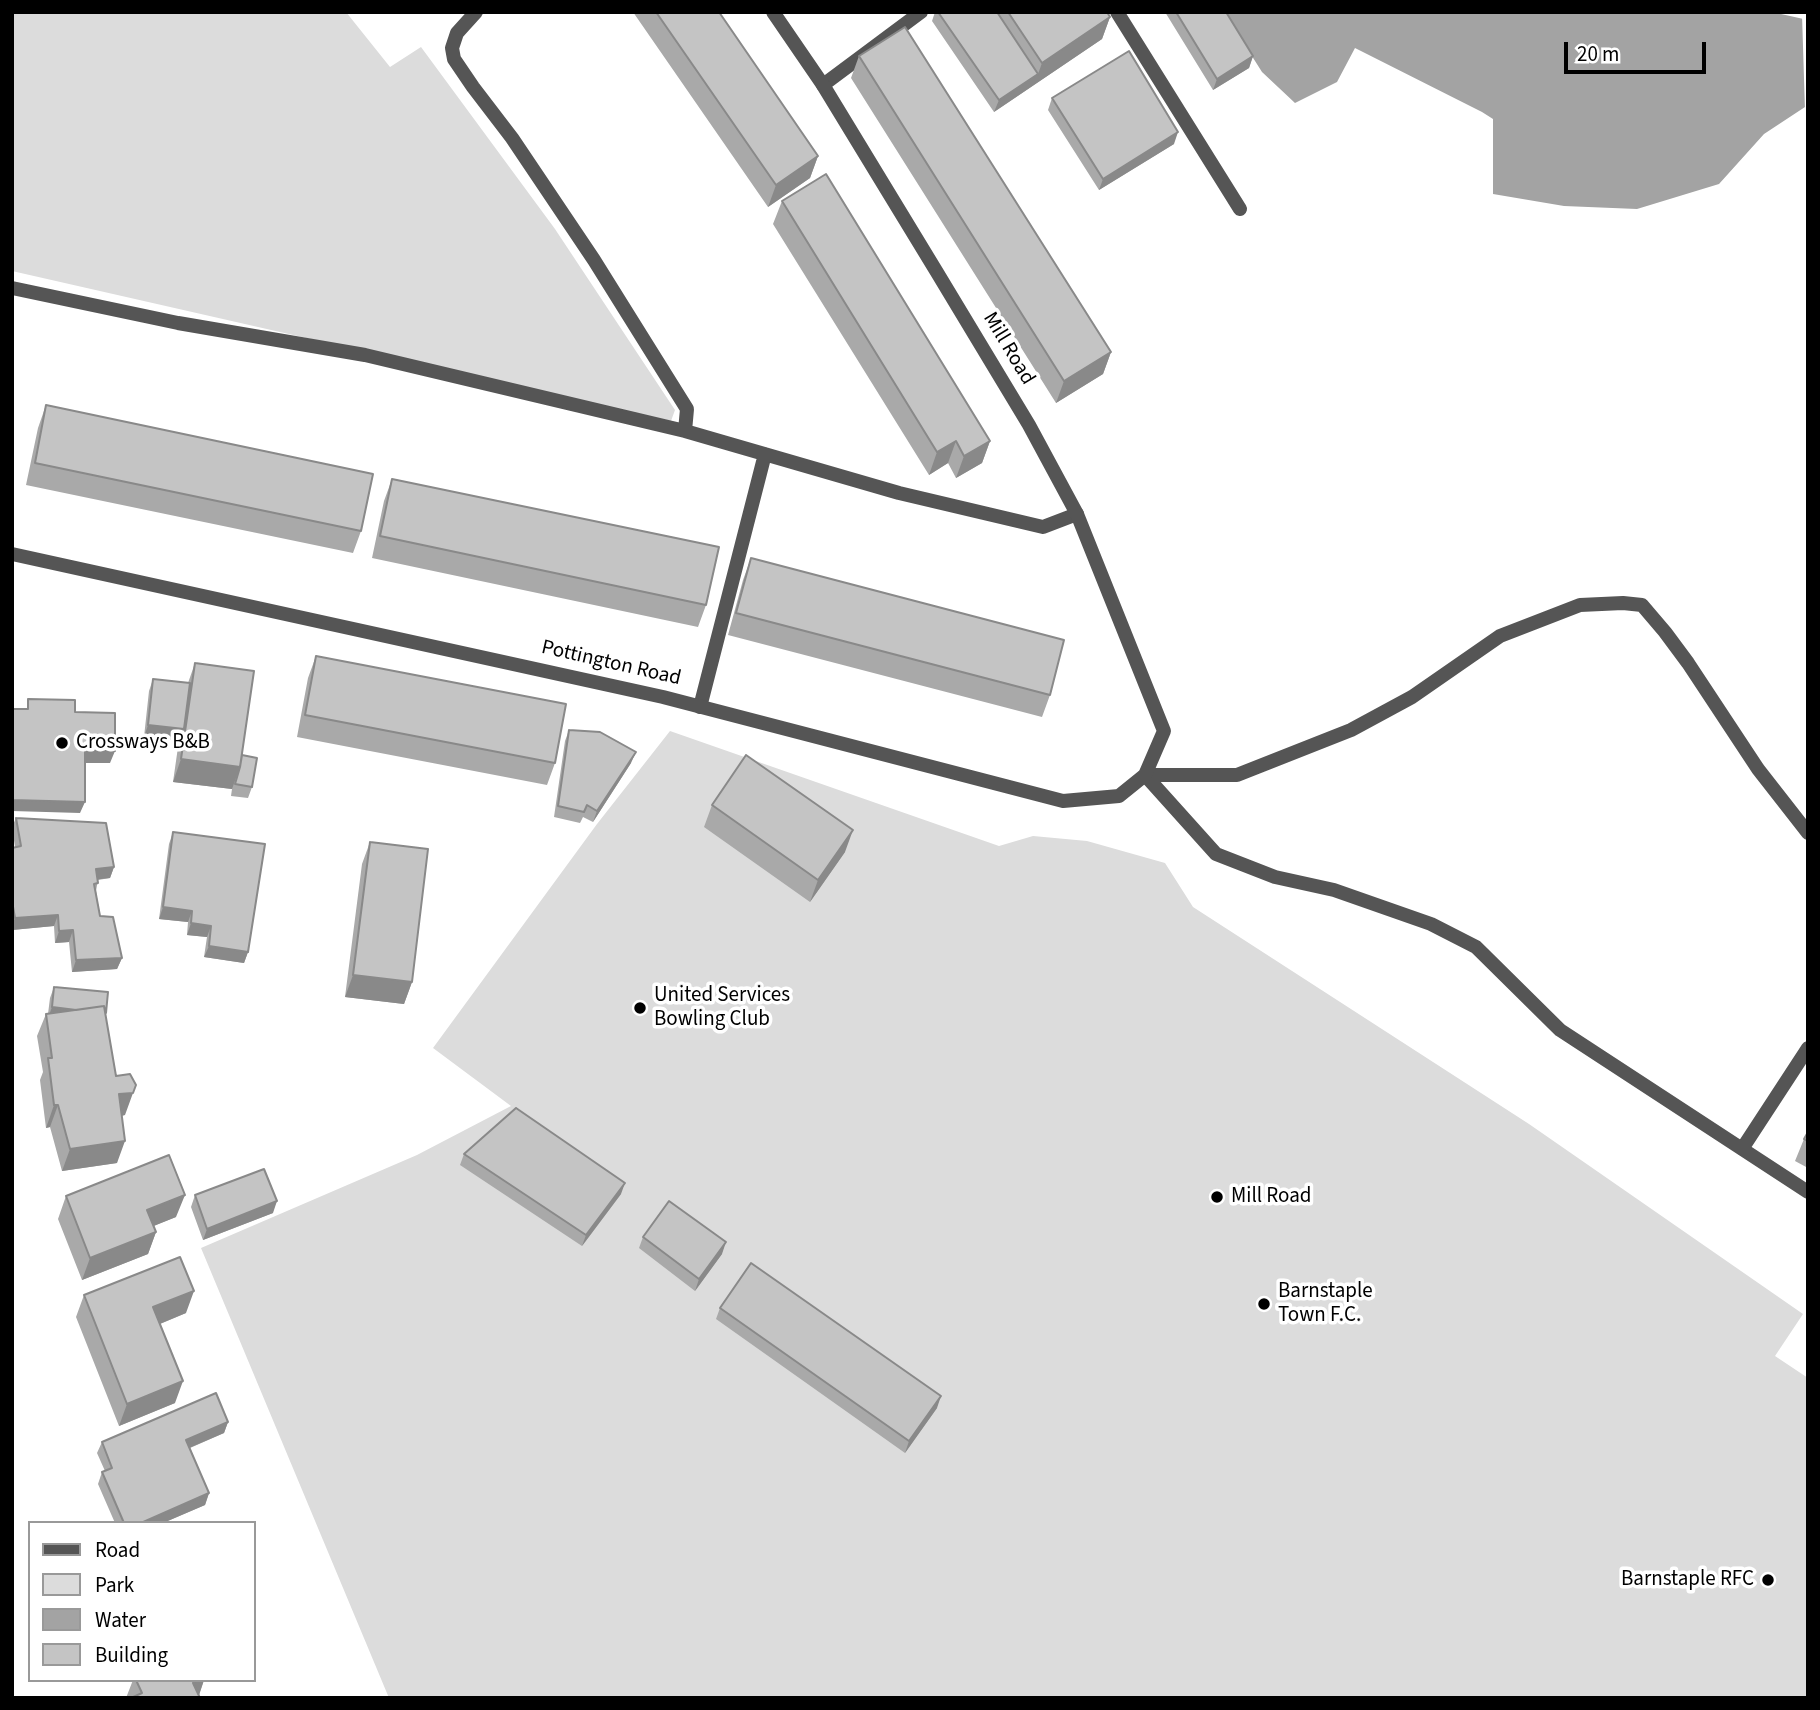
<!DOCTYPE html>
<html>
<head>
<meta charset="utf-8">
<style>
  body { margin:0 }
  #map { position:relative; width:1820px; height:1710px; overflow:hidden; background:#fff; font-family:"Source Sans 3",sans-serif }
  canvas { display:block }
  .frame { position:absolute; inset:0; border:14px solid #000; pointer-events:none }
  .legend { position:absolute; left:28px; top:1521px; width:228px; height:161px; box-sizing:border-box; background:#fff; border:2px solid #999; margin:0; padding:9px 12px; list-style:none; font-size:21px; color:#000 }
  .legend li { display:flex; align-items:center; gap:14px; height:35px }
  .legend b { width:35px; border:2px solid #999 }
  .scale { position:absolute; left:1564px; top:42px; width:142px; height:32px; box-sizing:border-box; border:4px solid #000; border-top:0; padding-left:9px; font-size:21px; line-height:24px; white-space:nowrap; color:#000; -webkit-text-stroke:5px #fff; paint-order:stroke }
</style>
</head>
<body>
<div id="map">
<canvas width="1820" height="1710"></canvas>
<div class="frame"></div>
<ul class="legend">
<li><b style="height:9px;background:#555"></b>Road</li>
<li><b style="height:19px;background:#dcdcdc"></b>Park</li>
<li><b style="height:19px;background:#a3a3a3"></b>Water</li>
<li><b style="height:19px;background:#c4c4c4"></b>Building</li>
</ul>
<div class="scale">20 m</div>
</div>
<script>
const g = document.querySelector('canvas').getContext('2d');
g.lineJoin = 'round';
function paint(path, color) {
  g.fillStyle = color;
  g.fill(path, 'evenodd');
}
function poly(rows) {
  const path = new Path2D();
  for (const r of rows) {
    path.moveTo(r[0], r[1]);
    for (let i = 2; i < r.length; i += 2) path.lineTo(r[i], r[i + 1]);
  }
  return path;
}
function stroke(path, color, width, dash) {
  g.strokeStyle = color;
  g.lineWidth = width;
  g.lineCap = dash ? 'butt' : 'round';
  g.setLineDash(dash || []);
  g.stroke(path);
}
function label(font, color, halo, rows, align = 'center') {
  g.font = font + ' "Source Sans 3",sans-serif';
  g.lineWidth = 7;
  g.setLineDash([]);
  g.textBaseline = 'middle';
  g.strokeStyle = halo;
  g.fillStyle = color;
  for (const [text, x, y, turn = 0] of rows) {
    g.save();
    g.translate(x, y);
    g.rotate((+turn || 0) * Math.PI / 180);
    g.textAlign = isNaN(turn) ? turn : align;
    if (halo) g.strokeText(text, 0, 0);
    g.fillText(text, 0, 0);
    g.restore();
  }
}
paint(poly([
  [12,12,346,12,390,67,421,47,555,229,675,410,671,421,12,271],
  [670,731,999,846,1033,836,1087,841,1165,863,1193,907,1529,1124,1803,1314,1775,1356,1808,1378,1808,1698,389,1698,201,1248,417,1155,511,1106,433,1048,597,824]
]), '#dcdcdc');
paint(poly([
  [1224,12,1772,12,1808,20,1808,108,1805,107,1764,134,1719,184,1637,209,1564,206,1493,194,1493,119,1482,112,1355,48,1337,82,1295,103,1262,72]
]), '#a3a3a3');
paint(poly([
  [1802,15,1808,16,1808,111,1805,111]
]), '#fff');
stroke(poly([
  [476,12,457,33,452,48,454,59,473,87,512,138,594,260,687,409,685,431],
  [1117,12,1240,209],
  [823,85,921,12],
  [12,288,178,323,365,355,685,431,899,493,1043,527,1077,514],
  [700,707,765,454],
  [1145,775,1237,775,1351,730,1412,697,1500,636,1580,605,1623,603,1642,605,1665,632,1688,663,1758,769,1808,833],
  [1145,775,1216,854,1275,877,1334,890,1431,924,1476,947,1560,1030,1808,1192],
  [1742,1149,1808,1048]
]), '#555', 14);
stroke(poly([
  [12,554,663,697,1063,801,1119,796,1145,775,1164,731,1077,514,1029,425,938,274,823,85,773,12]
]), '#555', 14);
paint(poly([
  [633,12,719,12,818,156,810,178,768,207],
  [935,12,1107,12,1110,17,1102,39,994,112,932,21],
  [1165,12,1226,12,1253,56,1249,68,1213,90],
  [859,56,1111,352,1103,374,1056,403,851,78],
  [1052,98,1174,144,1099,190,1048,110],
  [782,201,990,441,982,463,956,478,948,463,929,475,773,224],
  [46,405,361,531,353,553,26,485,38,428],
  [392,479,706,605,698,627,372,558,384,501],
  [751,558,1050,695,1042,717,728,635,743,580],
  [316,656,555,763,547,785,297,737,308,678],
  [195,663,242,755,252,787,248,798,231,796,232,789,173,782,179,740,144,737,149,691,153,679,188,683],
  [569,730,631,763,593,822,583,817,580,823,554,817,565,741],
  [712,805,845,852,810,902,704,827],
  [16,818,114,867,110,878,98,880,96,891,100,916,122,958,117,969,72,972,69,942,55,943,54,926,12,930,12,848,15,847,12,827],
  [173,832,248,952,244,963,204,957,207,937,187,935,188,922,159,919,169,844],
  [370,842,412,982,404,1004,345,997,362,864],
  [54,987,105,1015,116,1076,125,1115,122,1116,117,1163,62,1171,50,1127,46,1128,40,1080,43,1072,37,1036,46,1014,48,1014,50,998],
  [1808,1132,1808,1168,1795,1161,1804,1139],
  [464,1154,621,1194,582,1246,460,1165],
  [195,1195,273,1213,203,1240,191,1207],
  [66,1196,176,1217,153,1226,156,1232,148,1254,82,1280,58,1219],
  [643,1237,722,1254,695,1291,639,1248],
  [84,1295,186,1313,160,1324,175,1403,119,1426,76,1317],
  [720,1308,937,1408,905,1453,716,1319],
  [228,1422,224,1433,190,1448,209,1493,205,1505,163,1523,115,1523,98,1484,102,1472,105,1471,97,1453,102,1442],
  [133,1680,204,1680,199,1695,200,1698,126,1698]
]), '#a9a9a9');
paint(poly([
  [1110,17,1102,39,1034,85,1042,63],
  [1253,56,1249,68,1213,90,1217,79],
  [1038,74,1034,85,994,112,999,100],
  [1178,132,1174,144,1099,190,1103,179],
  [818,156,810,178,768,207,776,185],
  [1111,352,1103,374,1056,403,1064,381],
  [956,441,948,463,929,475,937,452],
  [990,441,982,463,956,478,964,456],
  [148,725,184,729,179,740,144,737],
  [85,751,115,751,110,763,81,763],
  [636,752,631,763,593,822,597,811],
  [181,759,240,767,232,789,173,782],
  [12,800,85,802,80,813,12,811],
  [853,830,845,852,810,902,818,880],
  [114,867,110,878,92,880,96,869],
  [163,907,192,911,188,922,159,919],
  [58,915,54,926,12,930,12,925,15,918],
  [191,923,211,926,207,937,187,935],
  [73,930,69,942,55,943,59,931],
  [209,946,248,952,244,963,204,957],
  [122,958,117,969,72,972,76,960],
  [353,975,412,982,404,1004,345,997],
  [52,1007,106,1013,102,1024,48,1018],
  [133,1093,125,1115,111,1117,119,1094],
  [54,1105,58,1105,50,1127,46,1128],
  [125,1141,117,1163,62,1171,70,1149],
  [625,1183,621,1194,582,1246,586,1235],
  [185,1195,176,1217,139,1232,147,1210],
  [277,1201,273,1213,203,1240,207,1229],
  [156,1232,148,1254,82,1280,90,1258],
  [726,1242,722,1254,695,1291,699,1279],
  [194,1291,186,1313,145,1330,153,1307],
  [183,1381,175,1403,119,1426,127,1404],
  [941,1396,937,1408,905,1453,909,1441],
  [228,1422,224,1433,182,1451,186,1440],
  [209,1493,205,1505,163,1523,141,1523],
  [199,1680,204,1680,198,1698,193,1683]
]), '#898989');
const building = poly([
  [656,12,719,12,818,156,776,185,656,12],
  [938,12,997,12,1038,74,999,100,938,12],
  [1008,12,1107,12,1110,17,1042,63,1008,12],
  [1176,12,1226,12,1253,56,1217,79,1176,12],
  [905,27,1111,352,1064,381,859,56,905,27],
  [1129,51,1178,132,1103,179,1052,98,1129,51],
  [826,174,990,441,964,456,956,441,937,452,782,201,826,174],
  [46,405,373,474,361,531,35,463,46,405],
  [392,479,719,547,706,605,380,536,392,479],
  [751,558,1064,640,1050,695,736,613,751,558],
  [316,656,566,704,555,763,305,715,316,656],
  [195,663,254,671,240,767,181,759,195,663],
  [153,679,190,683,184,729,148,725,153,679],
  [28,699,75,700,75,712,115,713,115,751,85,751,85,802,12,800,12,709,28,709,28,699],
  [569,730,600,732,636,752,597,811,587,805,584,812,558,806,569,730],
  [242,755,257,758,252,787,235,784,240,767,242,755],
  [746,755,853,830,818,880,712,805,746,755],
  [16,818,106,823,114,867,96,869,98,883,94,884,100,916,113,917,122,958,76,960,73,930,59,931,58,915,15,918,12,901,12,848,21,846,16,818],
  [173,832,265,844,248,952,209,946,211,926,191,923,192,911,163,907,173,832],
  [370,842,428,849,412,982,353,975,370,842],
  [54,987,108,992,106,1013,104,1006,76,1010,52,1007,54,987],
  [104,1006,116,1076,130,1074,136,1085,133,1093,119,1094,125,1141,70,1149,58,1105,54,1105,48,1058,52,1058,46,1014,104,1006],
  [516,1108,625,1183,586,1235,464,1154,516,1108],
  [1808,1132,1808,1141,1804,1139,1808,1132],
  [169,1155,185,1195,147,1210,156,1232,90,1258,66,1196,169,1155],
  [264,1169,277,1201,207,1229,195,1195,264,1169],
  [669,1201,726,1242,699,1279,643,1237,669,1201],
  [180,1257,194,1291,153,1307,183,1381,127,1404,84,1295,180,1257],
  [751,1263,941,1396,909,1441,720,1308,751,1263],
  [216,1393,228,1422,186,1440,209,1493,141,1523,124,1523,102,1472,112,1468,102,1442,216,1393],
  [136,1680,199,1680,193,1683,200,1698,131,1698,142,1693,136,1680]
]);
paint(building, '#c4c4c4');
stroke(building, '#898989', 2);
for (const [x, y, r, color] of [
  [62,743,7,"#000"],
  [640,1008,7,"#000"],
  [1217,1197,7,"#000"],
  [1264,1304,7,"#000"],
  [1768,1580,7,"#000"]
]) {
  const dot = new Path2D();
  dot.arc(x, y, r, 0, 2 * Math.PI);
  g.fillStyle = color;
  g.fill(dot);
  stroke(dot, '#fff', 2.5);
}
label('21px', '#000', '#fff', [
  ["Mill Road",1008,349,59],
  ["Pottington Road",611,664,13]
]);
label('21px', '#000', '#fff', [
  ["Crossways B&B",76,743],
  ["United Services",654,996],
  ["Bowling Club",654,1020],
  ["Mill Road",1231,1197],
  ["Barnstaple",1278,1292],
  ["Town F.C.",1278,1316],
  ["Barnstaple RFC",1754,1580,"right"]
], 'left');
</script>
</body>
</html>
